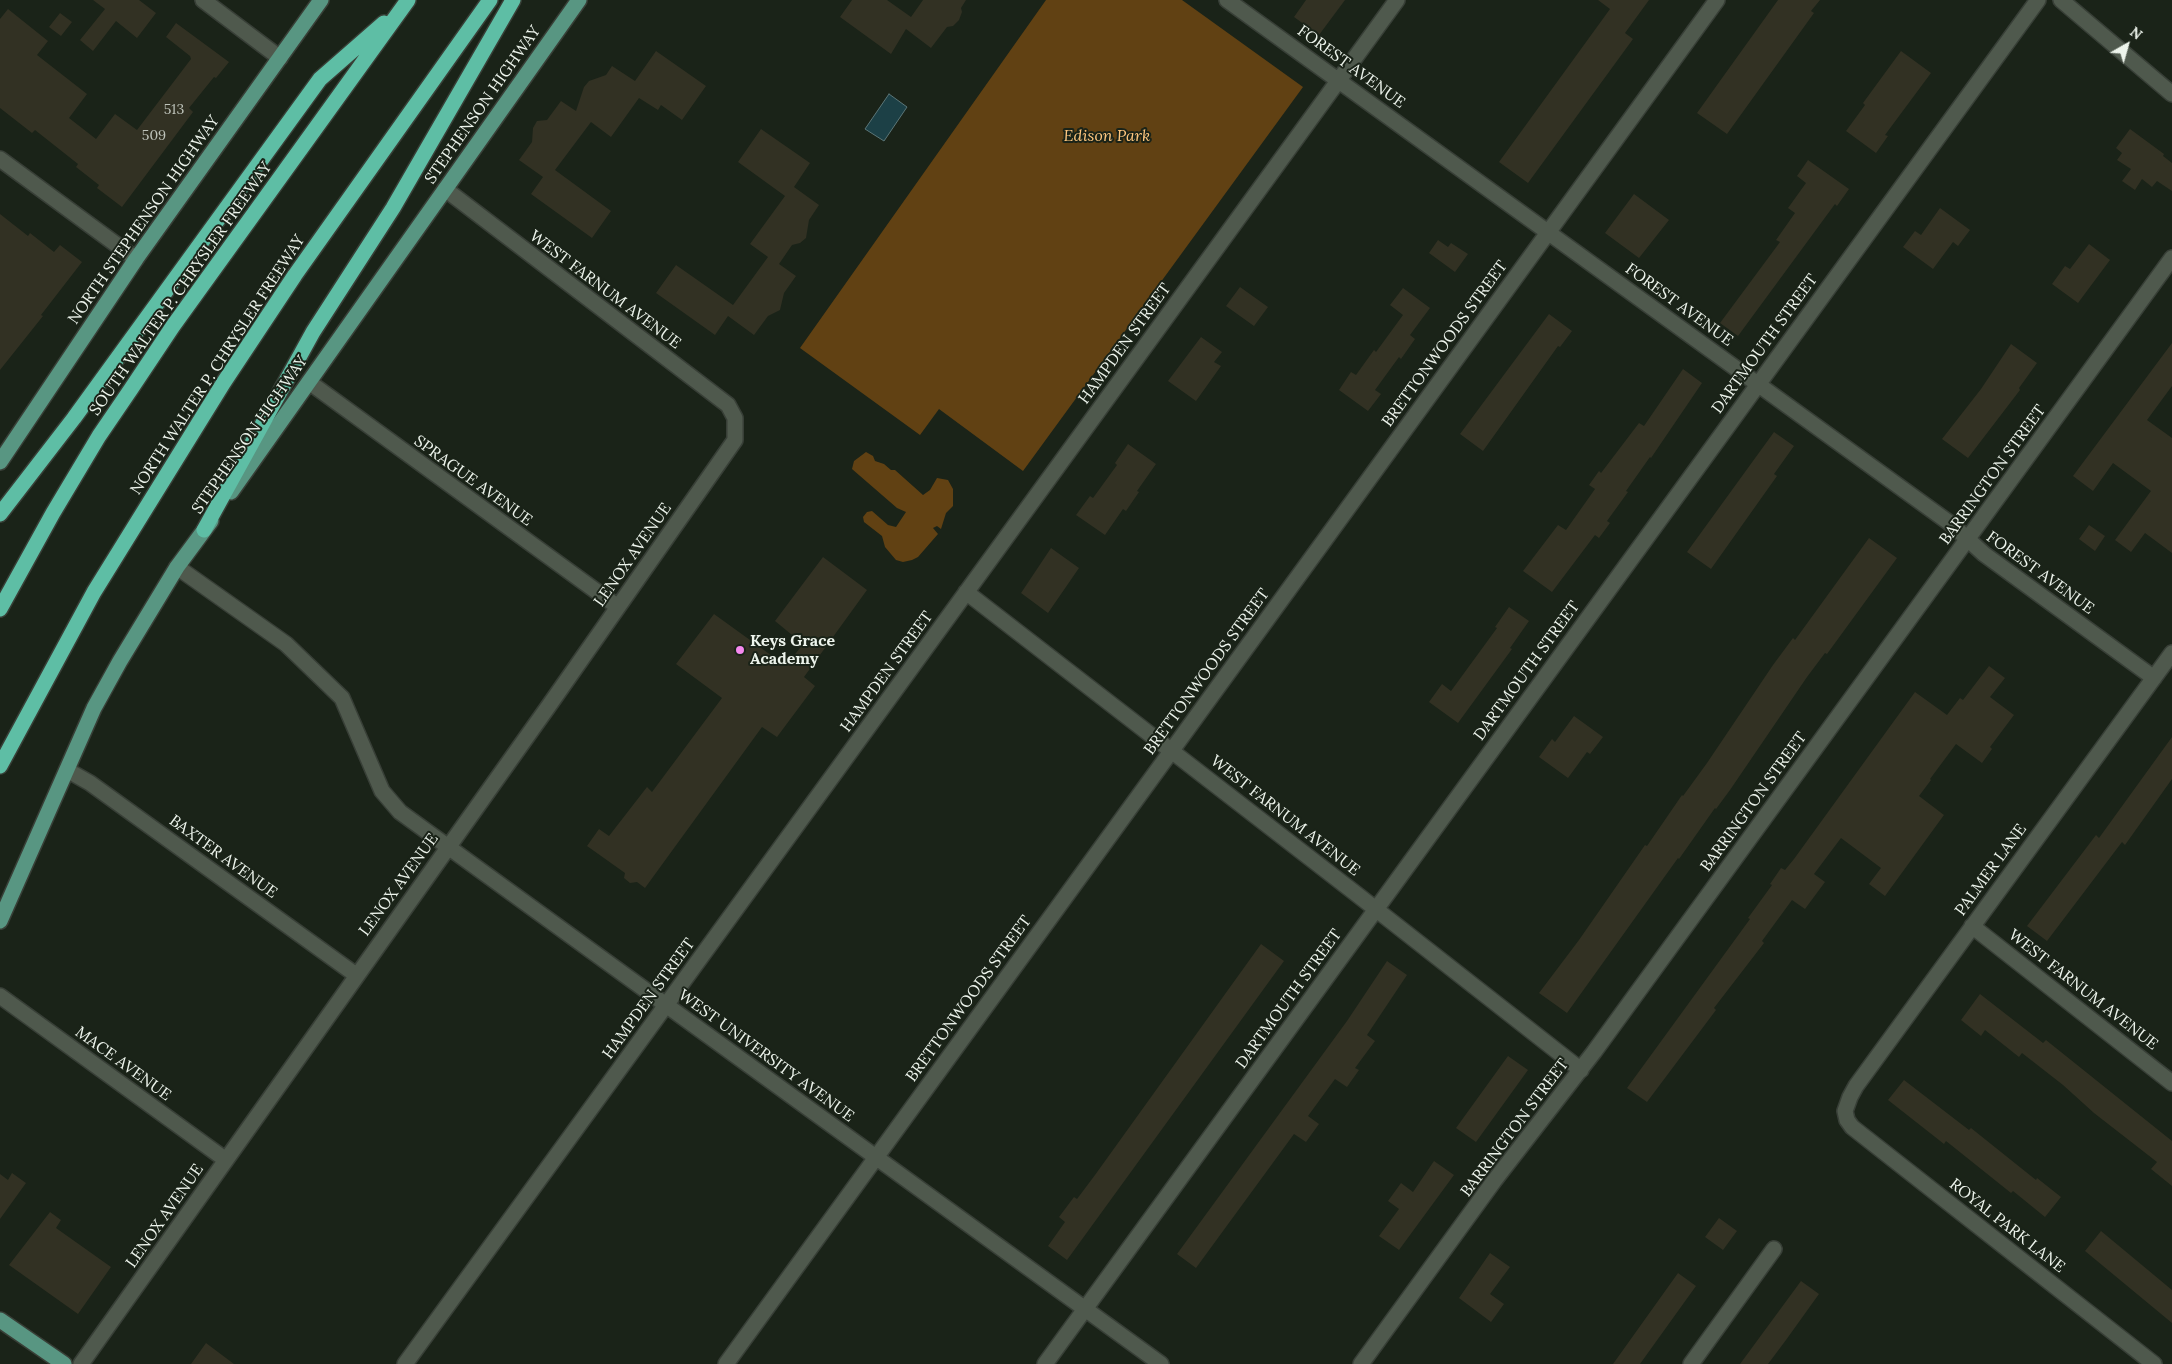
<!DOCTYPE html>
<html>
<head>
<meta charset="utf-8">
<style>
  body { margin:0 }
  #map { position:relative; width:2172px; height:1364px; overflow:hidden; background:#1a2318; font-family:Lora,serif }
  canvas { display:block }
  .north { position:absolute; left:2102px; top:20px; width:50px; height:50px; -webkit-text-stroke:4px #1a2318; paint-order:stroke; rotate:38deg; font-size:14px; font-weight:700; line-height:20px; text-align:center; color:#edf4ec }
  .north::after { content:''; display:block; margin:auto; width:18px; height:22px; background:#edf4ec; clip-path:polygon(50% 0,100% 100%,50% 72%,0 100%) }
</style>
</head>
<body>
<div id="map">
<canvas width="2172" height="1364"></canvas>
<div class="north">N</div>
</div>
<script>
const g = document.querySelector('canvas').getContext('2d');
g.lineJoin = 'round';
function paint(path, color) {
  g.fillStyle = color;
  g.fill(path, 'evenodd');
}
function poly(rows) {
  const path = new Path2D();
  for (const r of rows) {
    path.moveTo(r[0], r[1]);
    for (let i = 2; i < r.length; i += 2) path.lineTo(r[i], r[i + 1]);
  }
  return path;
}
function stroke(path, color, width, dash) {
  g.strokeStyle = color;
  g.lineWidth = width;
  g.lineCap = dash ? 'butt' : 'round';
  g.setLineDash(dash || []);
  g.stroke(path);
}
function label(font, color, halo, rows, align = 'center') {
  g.font = font + ' Lora,serif';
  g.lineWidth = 4;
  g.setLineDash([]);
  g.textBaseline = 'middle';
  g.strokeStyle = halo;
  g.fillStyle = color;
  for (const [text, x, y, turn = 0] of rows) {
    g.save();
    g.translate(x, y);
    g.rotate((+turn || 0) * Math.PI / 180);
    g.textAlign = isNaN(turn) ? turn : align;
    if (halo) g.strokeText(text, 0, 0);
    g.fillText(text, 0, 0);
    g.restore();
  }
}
paint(poly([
  [1046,0,1182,0,1303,87,1023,471,939,409,920,435,800,348],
  [866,452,873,456,875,461,884,464,891,470,895,470,923,495,930,490,937,478,948,480,953,489,953,506,946,513,941,529,937,526,933,528,938,534,918,557,912,560,903,562,896,560,885,547,882,536,864,522,863,517,867,512,872,511,888,525,896,527,906,512,897,508,852,469,854,461]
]), '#614113');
const water = poly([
  [889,94,907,107,884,141,865,129,889,94]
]);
paint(water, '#1c4046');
stroke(water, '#5b7678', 1);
paint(poly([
  [93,0,139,0,156,13,137,38,116,21,93,51,80,40,105,9],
  [852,0,887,0,911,17,923,0,966,0,961,8,962,12,959,20,953,26,947,27,931,48,906,29,891,54,840,17],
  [1306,0,1345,0,1319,35,1294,17],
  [1598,0,1649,0,1625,33,1633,39,1528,183,1499,162,1610,9],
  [1778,0,1820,0,1811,11,1814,13,1727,134,1697,113],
  [8,9,48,41,37,55,87,94,69,118,96,139,115,114,137,130,191,59,190,56,166,37,176,23,229,62,216,78,214,77,189,108,193,112,122,207,97,188,99,185,76,167,78,164,35,130,32,133,0,108,0,19],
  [60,13,72,22,61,36,49,27],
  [656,51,706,86,682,120,661,105,658,110,639,98,611,137,591,122,555,170,611,211,592,238,531,194,543,177,519,160,532,142,533,128,537,121,547,120,561,101,576,111,584,87,589,81,606,75,612,66,635,81],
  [1901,51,1931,73,1885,135,1888,136,1876,153,1846,131,1865,105,1863,103],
  [761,129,810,163,794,187,819,205,809,220,806,238,800,243,792,245,779,264,796,276,784,293,780,310,768,316,754,335,728,316,715,335,656,293,676,265,733,305,768,257,750,244,785,196,738,162],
  [2130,129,2164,154,2163,156,2172,163,2172,191,2157,181,2152,187,2142,179,2135,190,2122,181,2131,169,2117,160,2122,153,2116,148],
  [1808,160,1849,189,1837,206,1835,204,1738,336,1720,323,1780,242,1776,240,1795,213,1788,208,1806,183,1797,176],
  [1634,194,1669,220,1639,258,1605,233],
  [1940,208,1970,230,1958,246,1953,242,1933,269,1903,247,1915,231,1921,235],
  [0,214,28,236,30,233,54,252,60,245,82,262,41,315,43,316,0,370],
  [1438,240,1448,247,1451,243,1468,254,1455,272,1429,253],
  [2089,244,2110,260,2078,303,2052,284,2065,266,2070,269],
  [1240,287,1268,307,1254,326,1226,306],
  [1403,288,1430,308,1410,335,1415,339,1401,359,1399,357,1375,390,1381,394,1368,411,1339,390,1351,372,1356,375,1374,350,1376,352,1403,315,1390,305],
  [1549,314,1572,331,1560,347,1558,346,1483,451,1460,434],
  [1201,337,1222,352,1214,362,1221,366,1196,401,1168,381],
  [2172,343,2172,386,2147,420,2172,438,2172,553,2145,533,2131,552,2115,540,2151,491,2113,463,2093,491,2073,476],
  [2011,344,2037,363,2019,388,2020,390,1968,458,1942,439,1981,389],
  [1683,369,1702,383,1651,458,1650,457,1626,491,1628,492,1607,521,1610,523,1599,538,1595,535,1552,592,1523,571,1558,525,1566,530,1595,489,1589,485,1599,471,1601,473,1639,423,1644,426],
  [1774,432,1794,446,1774,474,1777,476,1711,569,1687,552],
  [1128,444,1156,464,1137,491,1139,492,1126,511,1123,509,1105,535,1076,515,1090,496,1093,498,1117,465,1115,463],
  [2089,525,2105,536,2095,551,2079,539],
  [1869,538,1897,558,1827,654,1825,653,1807,677,1730,790,1716,809,1715,808,1679,859,1678,858,1567,1013,1539,993,1579,940,1645,845,1647,846,1682,795,1683,796,1707,763,1773,665,1793,638,1795,640],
  [1051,548,1079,568,1048,613,1021,593],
  [823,557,867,590,804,677,815,686,777,737,762,727,645,888,637,882,630,883,624,878,625,873,587,846,599,829,609,836,647,787,652,792,722,698,676,664,714,614,786,666,803,644,775,621],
  [1509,607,1529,621,1510,648,1512,649,1458,723,1429,702,1442,684,1451,691,1497,628,1495,627],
  [1989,666,2005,678,1990,697,2014,715,1990,747,1992,749,1982,763,1956,744,1930,779,1931,780,1919,796,1944,815,1885,896,1869,884,1881,868,1841,838,1814,874,1825,882,1805,909,1792,900,1762,941,1764,943,1714,1008,1716,1010,1647,1102,1627,1088,1750,919,1748,918,1772,885,1770,884,1781,868,1785,870,1794,859,1915,692,1947,715,1960,698,1963,700],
  [1574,716,1603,737,1590,754,1587,752,1568,778,1539,757,1552,739,1555,742],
  [2172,737,2172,779,2125,845,2122,842,2047,941,2027,926,2096,835,2099,838],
  [1261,944,1284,961,1067,1260,1048,1246,1065,1222,1059,1217,1074,1197,1077,1199,1095,1175],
  [1387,961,1407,975,1367,1035,1375,1041,1355,1068,1359,1070,1347,1087,1335,1079,1308,1116,1319,1124,1306,1142,1294,1134,1196,1268,1177,1254,1347,1021],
  [1980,994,2043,1043,2046,1040,2172,1141,2172,1186,2151,1169,2157,1162,2094,1113,2063,1085,2022,1053,2019,1057,1985,1030,1981,1036,1961,1020],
  [1508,1056,1528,1070,1476,1142,1456,1128],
  [1904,1080,1969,1130,1971,1128,2036,1180,2037,1178,2061,1197,2045,1217,2013,1191,2011,1193,1946,1141,1944,1144,1888,1100],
  [1434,1161,1454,1175,1399,1250,1379,1236,1399,1209,1388,1201,1401,1183,1413,1192],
  [12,1173,26,1183,0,1219,0,1174,8,1180],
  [50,1212,61,1220,56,1228,111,1267,78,1314,9,1265],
  [1719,1218,1737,1231,1723,1250,1705,1237],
  [2101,1231,2172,1290,2172,1323,2085,1251],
  [1490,1253,1510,1267,1490,1294,1504,1304,1491,1322,1459,1298],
  [1678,1273,1696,1286,1640,1364,1613,1364],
  [1801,1281,1819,1294,1786,1340,1768,1364,1740,1364],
  [206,1343,234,1364,191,1364]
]), '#323123');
const minor = poly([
  [203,0,280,58],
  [1227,0,1951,524,1984,554,2154,678],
  [2061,0,2172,94],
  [0,159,136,259],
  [309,382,618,607],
  [177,567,286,644,342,698,382,791,400,812,1161,1364],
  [966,592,1359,896,1581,1070],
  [67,770,90,783,356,975],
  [1972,926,2172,1083],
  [0,996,226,1160],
  [81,1364,548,707,735,440,735,418,728,405,445,189],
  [405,1364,1397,0],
  [726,1364,1717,0],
  [1045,1364,2038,0],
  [1361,1364,1494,1181,1594,1052,2172,258],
  [1691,1364,1774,1249],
  [2154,1364,1852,1127,1847,1120,1845,1111,1850,1097,1856,1086,2172,653]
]);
const major = poly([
  [0,462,136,259,321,0],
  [231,492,579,0],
  [0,921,94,708,120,661,177,567,211,521],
  [0,1320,64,1364]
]);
const highway = poly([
  [0,514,74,418,320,79,384,23],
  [204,530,313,332,393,208,513,0],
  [0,609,53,513,99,436,131,389,173,326,408,0],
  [0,766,94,592,224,382,295,275,490,0]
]);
stroke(minor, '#383f37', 18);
stroke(major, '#383f37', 18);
stroke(highway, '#383f37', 18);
stroke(minor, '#4f594d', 15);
stroke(major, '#589682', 15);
stroke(highway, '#5ebea5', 15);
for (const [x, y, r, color] of [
  [740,650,5,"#f589ee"]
]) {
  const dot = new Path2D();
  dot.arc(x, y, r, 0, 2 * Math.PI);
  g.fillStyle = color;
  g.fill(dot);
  stroke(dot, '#1a2318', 2);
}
label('14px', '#bec3ba', null, [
  ["513",174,110],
  ["509",154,136]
]);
label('16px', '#edf4ec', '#1a2318', [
  ["FOREST AVENUE",1351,67,36],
  ["STEPHENSON HIGHWAY",483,105,-55],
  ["NORTH STEPHENSON HIGHWAY",144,220,-55],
  ["SOUTH WALTER P. CHRYSLER FREEWAY",181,289,-55],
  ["WEST FARNUM AVENUE",605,290,37],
  ["FOREST AVENUE",1679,305,36],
  ["HAMPDEN STREET",1125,344,-54],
  ["BRETTONWOODS STREET",1445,344,-54],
  ["DARTMOUTH STREET",1765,344,-54],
  ["NORTH WALTER P. CHRYSLER FREEWAY",218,365,-57],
  ["STEPHENSON HIGHWAY",250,435,-55],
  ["BARRINGTON STREET",1993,475,-54],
  ["SPRAGUE AVENUE",473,481,36],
  ["LENOX AVENUE",633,555,-55],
  ["FOREST AVENUE",2040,573,36],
  ["DARTMOUTH STREET",1527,671,-54],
  ["HAMPDEN STREET",887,672,-54],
  ["BRETTONWOODS STREET",1207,672,-54],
  ["BARRINGTON STREET",1754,802,-54],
  ["WEST FARNUM AVENUE",1285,816,38],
  ["BAXTER AVENUE",223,857,36],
  ["PALMER LANE",1991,870,-54],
  ["LENOX AVENUE",399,885,-54],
  ["WEST FARNUM AVENUE",2083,990,38],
  ["HAMPDEN STREET",649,999,-54],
  ["BRETTONWOODS STREET",969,999,-54],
  ["DARTMOUTH STREET",1289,999,-54],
  ["WEST UNIVERSITY AVENUE",766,1056,36],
  ["MACE AVENUE",123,1064,36],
  ["BARRINGTON STREET",1515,1128,-53],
  ["LENOX AVENUE",165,1216,-55],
  ["ROYAL PARK LANE",2007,1226,38]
]);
label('italic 16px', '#ffc77f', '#1a2318', [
  ["Edison Park",1107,136]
]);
label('bold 16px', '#edf4ec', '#1a2318', [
  ["Keys Grace",750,641],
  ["Academy",750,659]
], 'left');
</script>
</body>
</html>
